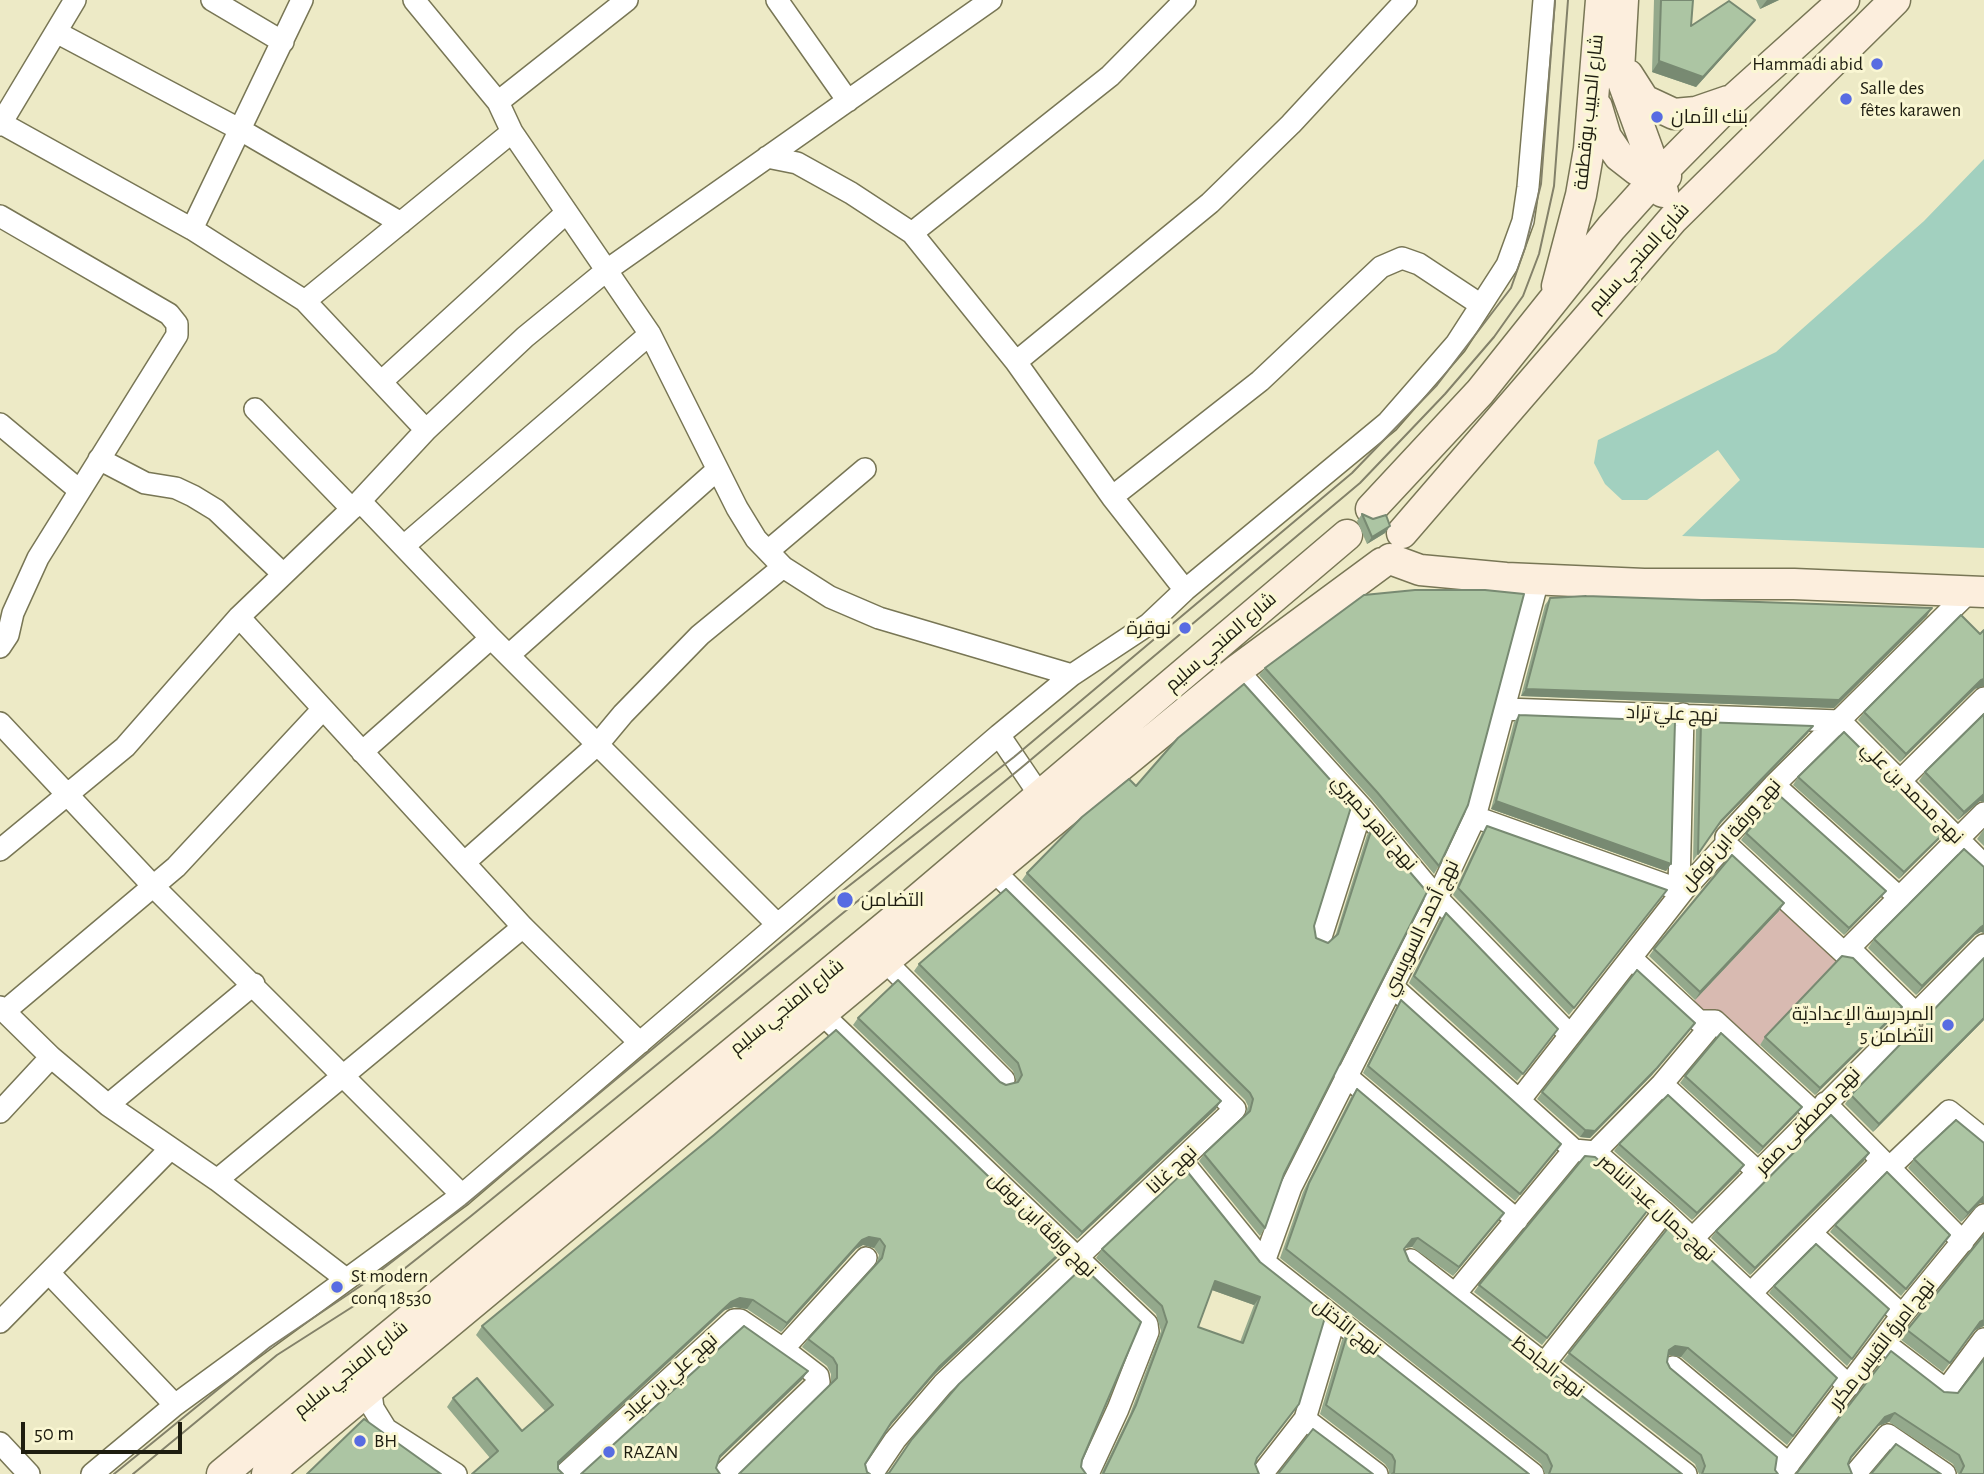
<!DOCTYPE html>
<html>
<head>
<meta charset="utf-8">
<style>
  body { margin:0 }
  #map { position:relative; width:1984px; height:1474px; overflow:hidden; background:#edeac6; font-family:"Alegreya Sans",sans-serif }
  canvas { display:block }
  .scale { position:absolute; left:21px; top:1422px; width:161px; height:32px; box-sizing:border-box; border:4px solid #1e1d10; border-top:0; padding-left:9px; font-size:21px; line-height:24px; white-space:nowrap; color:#1e1d10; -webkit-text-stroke:5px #faf7d3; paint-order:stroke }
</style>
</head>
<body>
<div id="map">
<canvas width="1984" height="1474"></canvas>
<div class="scale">50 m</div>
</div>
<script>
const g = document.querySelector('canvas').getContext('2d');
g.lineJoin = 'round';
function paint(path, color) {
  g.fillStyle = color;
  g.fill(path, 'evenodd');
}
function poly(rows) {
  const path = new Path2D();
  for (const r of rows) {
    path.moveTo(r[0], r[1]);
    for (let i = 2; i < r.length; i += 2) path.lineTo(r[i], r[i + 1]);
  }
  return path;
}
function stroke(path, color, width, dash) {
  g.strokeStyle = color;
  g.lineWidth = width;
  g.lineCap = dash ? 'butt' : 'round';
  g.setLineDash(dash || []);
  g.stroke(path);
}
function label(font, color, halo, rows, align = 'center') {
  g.font = font + ' "Alegreya Sans",Cairo,sans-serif';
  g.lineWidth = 6;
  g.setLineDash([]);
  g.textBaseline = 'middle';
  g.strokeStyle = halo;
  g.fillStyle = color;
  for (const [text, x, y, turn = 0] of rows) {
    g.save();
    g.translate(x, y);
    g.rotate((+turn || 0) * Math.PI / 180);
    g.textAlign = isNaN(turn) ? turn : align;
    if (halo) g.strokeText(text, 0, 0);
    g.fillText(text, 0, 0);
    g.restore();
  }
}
paint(poly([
  [1786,904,1844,956,1754,1051,1688,1007]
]), '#d8bab1');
paint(poly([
  [1984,159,1984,548,1682,536,1740,480,1718,450,1647,500,1622,500,1605,484,1594,463,1598,440,1776,352,1924,221]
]), '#a2d0bf');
const street = poly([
  [212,0,283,42],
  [414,0,498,102,512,132,650,334,737,508,756,539,783,567,830,597,879,618,1072,675],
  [777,0,848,101],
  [56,32,239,129,401,223],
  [498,102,627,0],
  [1,123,192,229,305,301,426,430],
  [0,125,75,0],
  [767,157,797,163,851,193,912,233,1016,362,1112,497,1185,590,1149,624,1072,675,999,735,1041,797],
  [0,216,169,314,177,324,177,335,38,558,13,613,8,635,0,647],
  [192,229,302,0],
  [912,233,1110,76,1185,0],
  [305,301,512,132],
  [1016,362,1210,203,1291,124,1406,0],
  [381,382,566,213],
  [255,409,352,509],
  [0,424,79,490],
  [99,459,145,483,176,488,193,496,216,510,282,573],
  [1112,497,1260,381,1381,267,1402,258,1419,264,1481,305],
  [360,501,491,638,777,924],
  [405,545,650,334],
  [768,551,865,469],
  [1185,590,1388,422,1456,344,1507,265,1523,221,1528,187,1544,0],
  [239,617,523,927,640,1043],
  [509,655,717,470],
  [1237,670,1362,808,1437,898,1570,1035],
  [1505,709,1840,721,1984,865],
  [0,723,154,887,462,1195],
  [362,752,491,638],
  [1900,781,1984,698],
  [1774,785,1900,898],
  [1475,817,1683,891],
  [1726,844,1844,953,1984,813],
  [0,850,125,747,239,617,360,501,426,430,525,337,607,270,991,0],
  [465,862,598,744,623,714,700,635,783,567],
  [1679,889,1683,714],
  [1321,937,1362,808],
  [1849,948,1915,1013],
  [1631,958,1699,1021,1715,1021,1815,1113],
  [885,961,1004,1080],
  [1393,987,1574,1150,1595,1152,1664,1212,1849,1386],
  [0,1007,51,1057,108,1105,217,1180,346,1279],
  [5,1011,176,867,323,709],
  [821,1013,1147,1324,1148,1332,1118,1409,1088,1474],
  [1345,1075,1517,1220],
  [1662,1084,1758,1172],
  [1518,1102,1683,891,1726,844,1726,837,1774,785,1970,591],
  [1825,1103,1963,1242],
  [108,1105,254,984],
  [0,1112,51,1057],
  [1595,1152,1662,1084,1715,1021],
  [1182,1161,1264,1262,1533,1474],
  [1889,1168,1949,1111,1984,1139],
  [217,1180,523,927],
  [1812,1234,1902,1315],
  [1693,1238,1984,945],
  [1411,1260,1686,1474],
  [1264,1262,1291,1187,1437,898,1475,817,1538,580],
  [49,1273,175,1405],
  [1455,1294,1574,1150],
  [1750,1294,1882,1161],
  [0,1322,170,1149],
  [1883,1342,1946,1390,1984,1339],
  [1544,1364,1664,1212],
  [1673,1367,1789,1464],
  [369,1378,373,1408,386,1429,456,1474],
  [1305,1419,1377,1474],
  [0,1443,29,1474],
  [92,1474,175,1405,462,1195,999,735],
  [565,1474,734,1320,740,1320,783,1349],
  [723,1474,819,1382,818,1376,783,1349,866,1258],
  [872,1474,895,1440,943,1384,1235,1109,994,871],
  [1262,1474,1305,1419,1335,1318],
  [1781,1474,1902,1315,1984,1215],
  [1855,1474,1888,1435,1945,1474]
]);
const secondary = poly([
  [1623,0,1619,71,1663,192],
  [1628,75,1644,100,1674,114,1696,112,1728,101],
  [1597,107,1606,137,1619,156,1637,170,1657,177,1666,176],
  [1557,286,1581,195,1589,149,1601,0],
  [1371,509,1480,392,1611,228,1657,177,1735,98,1844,0],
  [1402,533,1673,219,1895,0],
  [1390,559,1420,570,1506,578,1644,584,1794,584,1984,592],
  [222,1474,890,923,1347,535],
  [267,1474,1046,827,1237,670,1382,563]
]);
stroke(street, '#787655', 24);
stroke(secondary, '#787655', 33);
stroke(street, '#fff', 21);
stroke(secondary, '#fceedd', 30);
stroke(poly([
  [114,1474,270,1347,362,1285,465,1205,841,892,1014,757,1352,473,1437,385,1511,288,1525,248,1541,184,1555,0],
  [133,1474,277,1355,371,1295,471,1216,1021,768,1360,483,1445,394,1494,337,1523,296,1539,254,1554,186,1568,0]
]), '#838169', 2);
paint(poly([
  [1654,0,1693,0,1691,26,1747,30,1696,87,1652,72],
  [1756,0,1779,0,1760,9],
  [1362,514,1390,526,1385,533,1367,544,1357,521],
  [1550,598,1927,616,1834,708,1521,696,1545,605],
  [1980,634,1975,689,1900,762,1858,720,1864,712],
  [1265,668,1468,805,1439,866,1434,874,1372,800,1259,675],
  [1984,714,1984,802,1980,801,1958,820,1919,781,1925,772],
  [1519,715,1671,864,1666,871,1491,809,1514,722],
  [1701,722,1808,733,1716,828,1693,861,1696,729],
  [1798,777,1939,839,1899,879,1793,785],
  [1136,786,1314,926,1316,938,1328,943,1335,937,1367,835,1372,828,1284,1174,1265,1228,1260,1236,1199,1161,1204,1154,1245,1115,1248,1106,1245,1100,1022,880,1027,873],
  [1487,826,1667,890,1569,1015,1453,895,1482,833],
  [1984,829,1984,846,1977,839],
  [1746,833,1880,898,1844,935,1741,840],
  [1984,867,1984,933,1981,932,1975,935,1916,995,1868,948,1874,939],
  [1784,903,1779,911,1695,1000,1649,956,1654,949],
  [1446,913,1553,1036,1517,1081,1409,983,1440,920],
  [919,964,1216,1109,1077,1239,853,1025,858,1018,1006,1085,1017,1083,1013,1071,914,971],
  [1401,1000,1561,1144,1515,1201,1363,1073,1396,1008],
  [1902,1007,1897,1014,1815,1095,1760,1045,1765,1037],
  [1984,1020,1873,1132,1845,1104,1851,1095],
  [1690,1030,1652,1075,1590,1138,1580,1137,1537,1099,1542,1092],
  [1685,1076,1797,1114,1758,1154,1680,1083],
  [1357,1089,1504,1213,1453,1276,1412,1247,1405,1248,1404,1249,1409,1261,1682,1474,1545,1474,1541,1464,1280,1258,1303,1192,1351,1097],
  [714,1135,1058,1257,934,1375,887,1429,865,1464,867,1472,739,1474,831,1384,831,1374,827,1366,802,1347,808,1339,876,1264,879,1255,874,1248,863,1245,856,1249,781,1332,747,1309,734,1307,725,1310,490,1458,447,1407,453,1398,522,1431,545,1411,476,1335,482,1326],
  [1619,1144,1739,1173,1692,1220,1614,1151],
  [1869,1153,1864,1161,1750,1275,1711,1238,1716,1231],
  [1914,1159,1980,1203,1961,1222,1908,1168],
  [1646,1214,1542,1345,1474,1292,1479,1285],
  [1672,1223,1831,1387,1787,1445,1681,1357,1669,1355,1668,1355,1667,1362,1670,1368,1778,1474,1699,1474,1695,1464,1563,1361],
  [1835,1225,1945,1242,1901,1296,1830,1232],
  [1102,1249,1260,1262,1293,1413,1257,1459,1255,1464,1259,1474,1101,1474,1130,1414,1161,1331,1156,1314,1096,1258],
  [1212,1290,1254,1305,1240,1342,1198,1327],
  [1774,1286,1889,1309,1847,1366,1769,1293],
  [1907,1330,1974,1331,1943,1372,1900,1339],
  [1348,1332,1529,1474,1389,1474,1389,1470,1385,1464,1320,1414,1342,1340],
  [1891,1351,1944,1392,1958,1393,1984,1474,1958,1474,1953,1464,1889,1422,1878,1426,1850,1460,1796,1474]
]), '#94a98c');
paint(poly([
  [1767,0,1779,0,1760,9],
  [1755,20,1747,30,1696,87,1652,72,1659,61],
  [1390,526,1385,533,1367,544,1372,537],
  [1932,608,1927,616,1834,708,1521,696,1526,689],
  [1984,679,1984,686,1975,689,1900,762,1906,754,1981,680],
  [1813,726,1808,733,1716,828,1693,861,1721,821],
  [1984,794,1984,802,1980,801,1958,820,1964,812],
  [1496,801,1671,864,1666,871,1491,809],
  [1945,832,1939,839,1899,879,1904,872],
  [1886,891,1880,898,1844,935,1849,928],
  [1784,903,1779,911,1695,1000,1700,992],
  [1984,925,1984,933,1981,932,1975,935,1916,995,1922,986,1981,927],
  [1902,1007,1897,1014,1815,1095,1820,1088],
  [1984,1018,1984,1020,1873,1132,1879,1124],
  [1695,1023,1652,1075,1590,1138,1580,1137,1585,1130],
  [1221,1101,1216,1109,1077,1239,1082,1232],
  [1802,1107,1797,1114,1758,1154,1763,1147],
  [1869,1153,1864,1161,1750,1275,1755,1268],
  [1744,1165,1739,1173,1692,1220,1697,1213],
  [1984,1196,1984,1203,1980,1203,1961,1222,1968,1213],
  [1504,1213,1498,1221,1453,1276,1459,1267],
  [869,1237,880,1239,874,1248,863,1245,856,1249,781,1332,787,1323,862,1240],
  [1418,1238,1412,1247,1405,1248,1398,1258,1412,1239],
  [1064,1249,1058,1257,934,1375,885,1432,891,1423,940,1366],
  [1215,1281,1260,1297,1254,1305,1209,1289],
  [740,1298,753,1300,747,1309,734,1307,725,1310,552,1471,558,1462,731,1302],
  [1984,1320,1984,1326,1974,1331,1943,1372,1980,1322],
  [1675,1346,1688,1348,1681,1357,1669,1355,1663,1359,1669,1350],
  [808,1371,802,1380,713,1465,720,1456],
  [1895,1413,1889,1422,1878,1426,1845,1466,1885,1417]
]), '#788a72');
const building = poly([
  [1661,0,1693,0,1691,26,1729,1,1755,20,1703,77,1659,61,1661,0],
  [1362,514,1373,519,1386,515,1390,526,1372,537,1362,514],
  [1415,590,1485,590,1524,594,1468,805,1439,866,1377,792,1265,668,1364,595,1415,590],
  [1586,596,1932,608,1839,700,1526,689,1550,598,1586,596],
  [1961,615,1980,634,1984,630,1984,679,1981,680,1906,754,1864,712,1961,615],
  [1244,684,1352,804,1314,926,1316,938,1328,943,1338,934,1372,828,1427,892,1284,1174,1265,1228,1204,1154,1250,1111,1253,1099,1250,1093,1027,873,1082,817,1129,779,1136,786,1178,738,1244,684],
  [1984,714,1984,794,1964,812,1925,772,1984,714],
  [1519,715,1675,721,1671,864,1496,801,1519,715],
  [1701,722,1813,726,1721,821,1698,854,1701,722],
  [1844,732,1945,832,1904,872,1798,777,1844,732],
  [1780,796,1886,891,1849,928,1746,833,1780,796],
  [1487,826,1667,890,1574,1008,1458,888,1487,826],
  [1964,849,1984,867,1984,925,1981,927,1922,986,1874,939,1964,849],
  [1732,855,1784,903,1700,992,1654,949,1732,855],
  [1006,889,1221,1101,1082,1232,858,1018,898,980,1000,1082,1006,1085,1018,1082,1022,1075,1018,1063,919,964,1006,889],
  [1446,913,1558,1029,1523,1074,1414,976,1446,913],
  [1842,956,1853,958,1902,1007,1820,1088,1765,1037,1842,956],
  [1984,958,1984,1018,1879,1124,1851,1095,1984,958],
  [1637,970,1695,1023,1657,1068,1595,1131,1585,1130,1542,1092,1637,970],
  [1401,1000,1561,1144,1520,1194,1368,1066,1401,1000],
  [836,1030,1064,1249,940,1366,891,1423,865,1464,867,1472,870,1474,739,1474,837,1378,837,1365,833,1358,808,1339,882,1258,885,1246,880,1239,869,1237,862,1240,787,1323,753,1300,740,1298,731,1302,558,1462,558,1469,563,1474,472,1474,498,1451,453,1398,477,1378,522,1431,553,1405,482,1326,714,1135,836,1030],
  [1721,1033,1802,1107,1763,1147,1685,1076,1721,1033],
  [1357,1089,1504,1213,1459,1267,1418,1238,1412,1239,1404,1249,1409,1261,1682,1474,1549,1474,1552,1466,1547,1455,1286,1249,1309,1183,1357,1089],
  [1668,1095,1744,1165,1697,1213,1619,1144,1668,1095],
  [1831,1115,1869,1153,1755,1268,1716,1231,1831,1115],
  [1956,1120,1984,1143,1984,1196,1968,1213,1914,1159,1956,1120],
  [1585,1156,1595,1157,1651,1206,1547,1338,1479,1285,1585,1156],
  [1186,1170,1260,1262,1326,1314,1299,1404,1257,1458,1255,1464,1259,1474,1103,1474,1136,1405,1167,1322,1162,1306,1102,1249,1186,1170],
  [1215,1281,1260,1297,1243,1343,1198,1327,1215,1281],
  [1887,1172,1950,1235,1906,1289,1835,1225,1887,1172],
  [1672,1223,1837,1378,1793,1436,1688,1348,1675,1346,1669,1350,1667,1362,1670,1368,1777,1457,1775,1470,1778,1474,1702,1474,1705,1466,1701,1455,1569,1353,1672,1223],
  [1984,1235,1984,1320,1980,1322,1950,1363,1907,1330,1984,1235],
  [1816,1244,1889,1309,1852,1359,1774,1286,1816,1244],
  [1083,1267,1141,1322,1082,1460,1081,1467,1086,1474,886,1474,889,1473,912,1439,959,1384,1083,1267],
  [744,1326,808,1371,720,1456,716,1468,720,1474,581,1474,744,1326],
  [1348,1332,1529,1474,1392,1474,1394,1473,1395,1461,1392,1455,1326,1405,1348,1332],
  [1891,1351,1944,1392,1958,1393,1984,1359,1984,1474,1960,1474,1964,1466,1959,1455,1895,1413,1885,1417,1851,1457,1848,1464,1852,1474,1796,1474,1891,1351],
  [364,1419,441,1474,307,1474,364,1419],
  [1313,1429,1373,1474,1278,1474,1313,1429],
  [1896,1444,1941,1474,1871,1474,1896,1444]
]);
paint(building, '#acc5a3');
stroke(building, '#788a72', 2);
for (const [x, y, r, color] of [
  [1877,64,7,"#586ce2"],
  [1846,99,7,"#586ce2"],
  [1657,117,7,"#586ce2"],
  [1185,628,7,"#586ce2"],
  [845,900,9,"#586ce2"],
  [1948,1025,7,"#586ce2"],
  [337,1287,7,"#586ce2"],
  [360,1441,7,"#586ce2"],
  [609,1452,7,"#586ce2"]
]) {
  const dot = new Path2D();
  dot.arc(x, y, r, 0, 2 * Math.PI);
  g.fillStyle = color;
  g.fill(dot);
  stroke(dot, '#faf7d3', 2.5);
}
label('19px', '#1e1d10', '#faf7d3', [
  ["Hammadi abid",1863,64,"right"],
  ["Salle des",1860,88],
  ["fêtes karawen",1860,110],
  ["بنك الأمان",1671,117],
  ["نوقرة",1171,628,"right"],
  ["التضامن",861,900],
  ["المردرسة الإعداديّة",1934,1014,"right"],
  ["التّضامن 5",1934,1036,"right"],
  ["St modern",351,1276],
  ["conq 18530",351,1298],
  ["BH",374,1441],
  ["RAZAN",623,1452]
], 'left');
label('19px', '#1e1d10', '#faf7d3', [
  ["شارع الحبيب بوقطفة",1589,112,-84],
  ["شارع المنجي سليم",1639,258,-48],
  ["شارع المنجي سليم",1221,642,-41],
  ["نهج عليّ تراد",1672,714,2],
  ["نهج محمد بن علي",1912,793,45],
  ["نهج تاهر خميري",1374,823,49],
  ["نهج ورقة ابن نوفل",1731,835,-49],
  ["نهج أحمد السويسي",1421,928,-64],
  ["شارع المنجي سليم",787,1007,-39],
  ["نهج مصطفى صفر",1808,1121,-46],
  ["نهج غانا",1172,1170,-43],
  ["نهج جمال عبد الناصر",1656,1208,42],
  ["نهج ورقة ابن نوفل",1042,1225,44],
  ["نهج الأختل",1347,1327,38],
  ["نهج امرؤ القيس مكرر",1882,1344,-52],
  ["نهج الجاحظ",1548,1367,38],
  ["شارع المنجي سليم",351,1369,-39],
  ["نهج علي بن عياد",670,1377,-42]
]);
</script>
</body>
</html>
